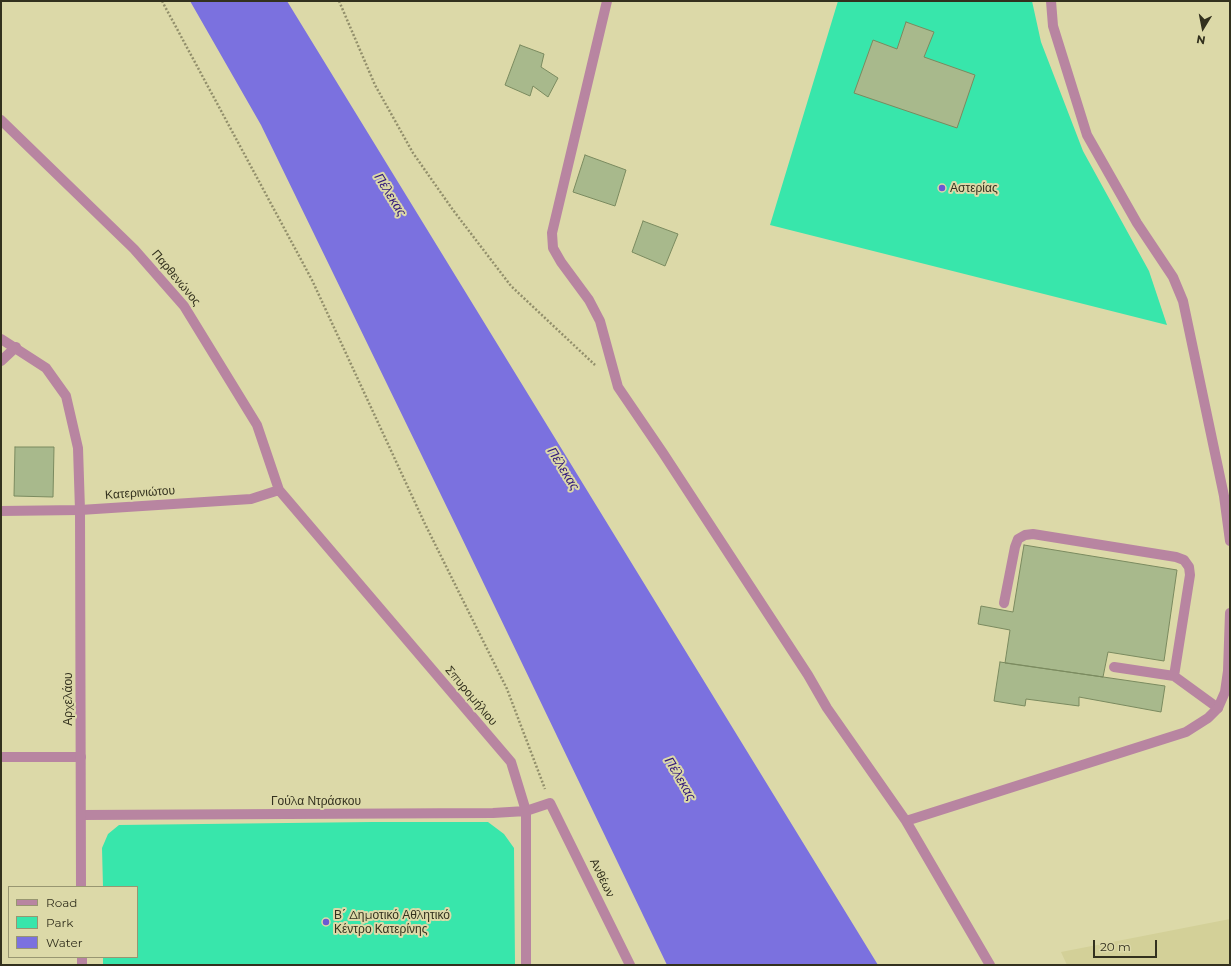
<!DOCTYPE html>
<html>
<head>
<meta charset="utf-8">
<style>
  body { margin:0 }
  #map { position:relative; width:1231px; height:966px; overflow:hidden; background:#dcd9a8; font-family:Montserrat,sans-serif }
  canvas { display:block }
  .frame { position:absolute; inset:0; border:2px solid #33311e; pointer-events:none }
  .legend { position:absolute; left:8px; top:886px; width:130px; height:72px; box-sizing:border-box; background:#dcd9a8; border:1px solid #989671; margin:0; padding:5px 7px; list-style:none; font-size:12px; color:#33311e }
  .legend li { display:flex; align-items:center; gap:8px; height:20px }
  .legend b { width:20px; border:1px solid #989671 }
  .north { position:absolute; left:1183px; top:8px; width:40px; height:40px; -webkit-text-stroke:3px #dcd9a8; paint-order:stroke; rotate:190deg; font-size:11px; font-weight:700; line-height:16px; text-align:center; color:#33311e }
  .north::after { content:''; display:block; margin:auto; width:14px; height:18px; background:#33311e; clip-path:polygon(50% 0,100% 100%,50% 72%,0 100%) }
  .scale { position:absolute; left:1093px; top:940px; width:64px; height:18px; box-sizing:border-box; border:2px solid #33311e; border-top:0; padding-left:5px; font-size:12px; line-height:14px; white-space:nowrap; color:#33311e; -webkit-text-stroke:3px #dcd9a8; paint-order:stroke }
</style>
</head>
<body>
<div id="map">
<canvas width="1231" height="966"></canvas>
<div class="frame"></div>
<ul class="legend">
<li><b style="height:5px;background:#b885a1"></b>Road</li>
<li><b style="height:11px;background:#38e6ab"></b>Park</li>
<li><b style="height:11px;background:#7b71df"></b>Water</li>
</ul>
<div class="north">N</div>
<div class="scale">20 m</div>
</div>
<script>
const g = document.querySelector('canvas').getContext('2d');
g.lineJoin = 'round';
function paint(path, color) {
  g.fillStyle = color;
  g.fill(path, 'evenodd');
}
function poly(rows) {
  const path = new Path2D();
  for (const r of rows) {
    path.moveTo(r[0], r[1]);
    for (let i = 2; i < r.length; i += 2) path.lineTo(r[i], r[i + 1]);
  }
  return path;
}
function stroke(path, color, width, dash) {
  g.strokeStyle = color;
  g.lineWidth = width;
  g.lineCap = dash ? 'butt' : 'round';
  g.setLineDash(dash || []);
  g.stroke(path);
}
function label(font, color, halo, rows, align = 'center') {
  g.font = font + ' Montserrat,sans-serif';
  g.lineWidth = 4;
  g.setLineDash([]);
  g.textBaseline = 'middle';
  g.strokeStyle = halo;
  g.fillStyle = color;
  for (const [text, x, y, turn = 0] of rows) {
    g.save();
    g.translate(x, y);
    g.rotate((+turn || 0) * Math.PI / 180);
    g.textAlign = isNaN(turn) ? turn : align;
    if (halo) g.strokeText(text, 0, 0);
    g.fillText(text, 0, 0);
    g.restore();
  }
}
paint(poly([
  [1230,919,1230,965,1067,965,1061,952]
]), '#d3d098');
paint(poly([
  [838,1,1032,1,1041,42,1083,151,1149,271,1167,325,770,225],
  [372,822,488,822,504,834,514,848,515,965,103,965,103,957,137,957,137,887,103,887,102,848,108,834,119,825]
]), '#38e6ab');
paint(poly([
  [190,1,287,1,878,965,667,965,458,530,261,125]
]), '#7b71df');
const building = poly([
  [906,22,934,32,924,57,975,75,957,128,854,93,873,40,897,49,906,22],
  [520,45,544,54,541,67,558,78,548,97,533,86,530,96,505,85,520,45],
  [585,155,626,170,615,206,573,192,585,155],
  [643,221,678,234,665,266,632,252,643,221],
  [15,447,54,447,53,497,14,496,15,447],
  [1024,545,1177,570,1164,661,1108,652,1103,677,1005,663,1010,630,978,624,981,606,1013,612,1024,545],
  [1000,662,1165,686,1161,712,1079,697,1079,706,1026,699,1025,706,994,701,1000,662]
]);
paint(building, '#a8b98c');
stroke(building, '#7a8a5f', 1);
stroke(poly([
  [162,1,312,280,425,524,507,689,545,789],
  [339,1,375,85,413,153,453,210,511,286,595,365]
]), '#928f6b', 2.5, [2, 2]);
stroke(poly([
  [1004,603,1015,547,1018,539,1025,535,1033,534,1176,557,1184,560,1189,567,1190,575,1174,676],
  [1114,667,1174,676,1218,708]
]), '#b885a1', 10);
stroke(poly([
  [607,1,552,233,553,248,561,262,589,300,600,321,618,387,663,453,808,675,827,708,906,821,990,965],
  [1051,1,1053,26,1087,135,1137,223,1173,277,1183,301,1224,496,1230,541],
  [1,120,134,249,184,306,257,425,279,490,511,762,526,811,526,965],
  [1,361,16,347],
  [1,511,80,510,251,499,279,490],
  [1,757,81,757],
  [81,815,493,813,526,811,550,803,630,965],
  [906,821,1186,732,1208,718,1218,708,1225,692,1228,671,1230,613]
]), '#b885a1', 10);
stroke(poly([
  [1,339,46,368,66,396,78,448,80,510,81,887],
  [82,957,82,965]
]), '#b885a1', 10);
for (const [x, y, r, color] of [
  [942,188,4,"#6a59d3"],
  [326,922,4,"#6a59d3"]
]) {
  const dot = new Path2D();
  dot.arc(x, y, r, 0, 2 * Math.PI);
  g.fillStyle = color;
  g.fill(dot);
  stroke(dot, '#dcd9a8', 1.5);
}
label('12px', '#33311e', '#dcd9a8', [
  ["Αστερίας",950,188],
  ["Β΄ Δημοτικό Αθλητικό",334,915],
  ["Κέντρο Κατερίνης",334,929]
], 'left');
label('12px', '#33311e', '#dcd9a8', [
  ["Παρθενώνος",176,278,50],
  ["Κατερινιώτου",140,493,-4],
  ["Σπυρομήλιου",471,696,50],
  ["Αρχελάου",68,699,-90],
  ["Γούλα Ντράσκου",316,801],
  ["Ανθέων",602,878,64]
]);
label('italic 13px', '#30177a', '#dcd9a8', [
  ["Πέλεκας",390,195,58],
  ["Πέλεκας",563,469,58],
  ["Πέλεκας",680,779,59]
]);
</script>
</body>
</html>
